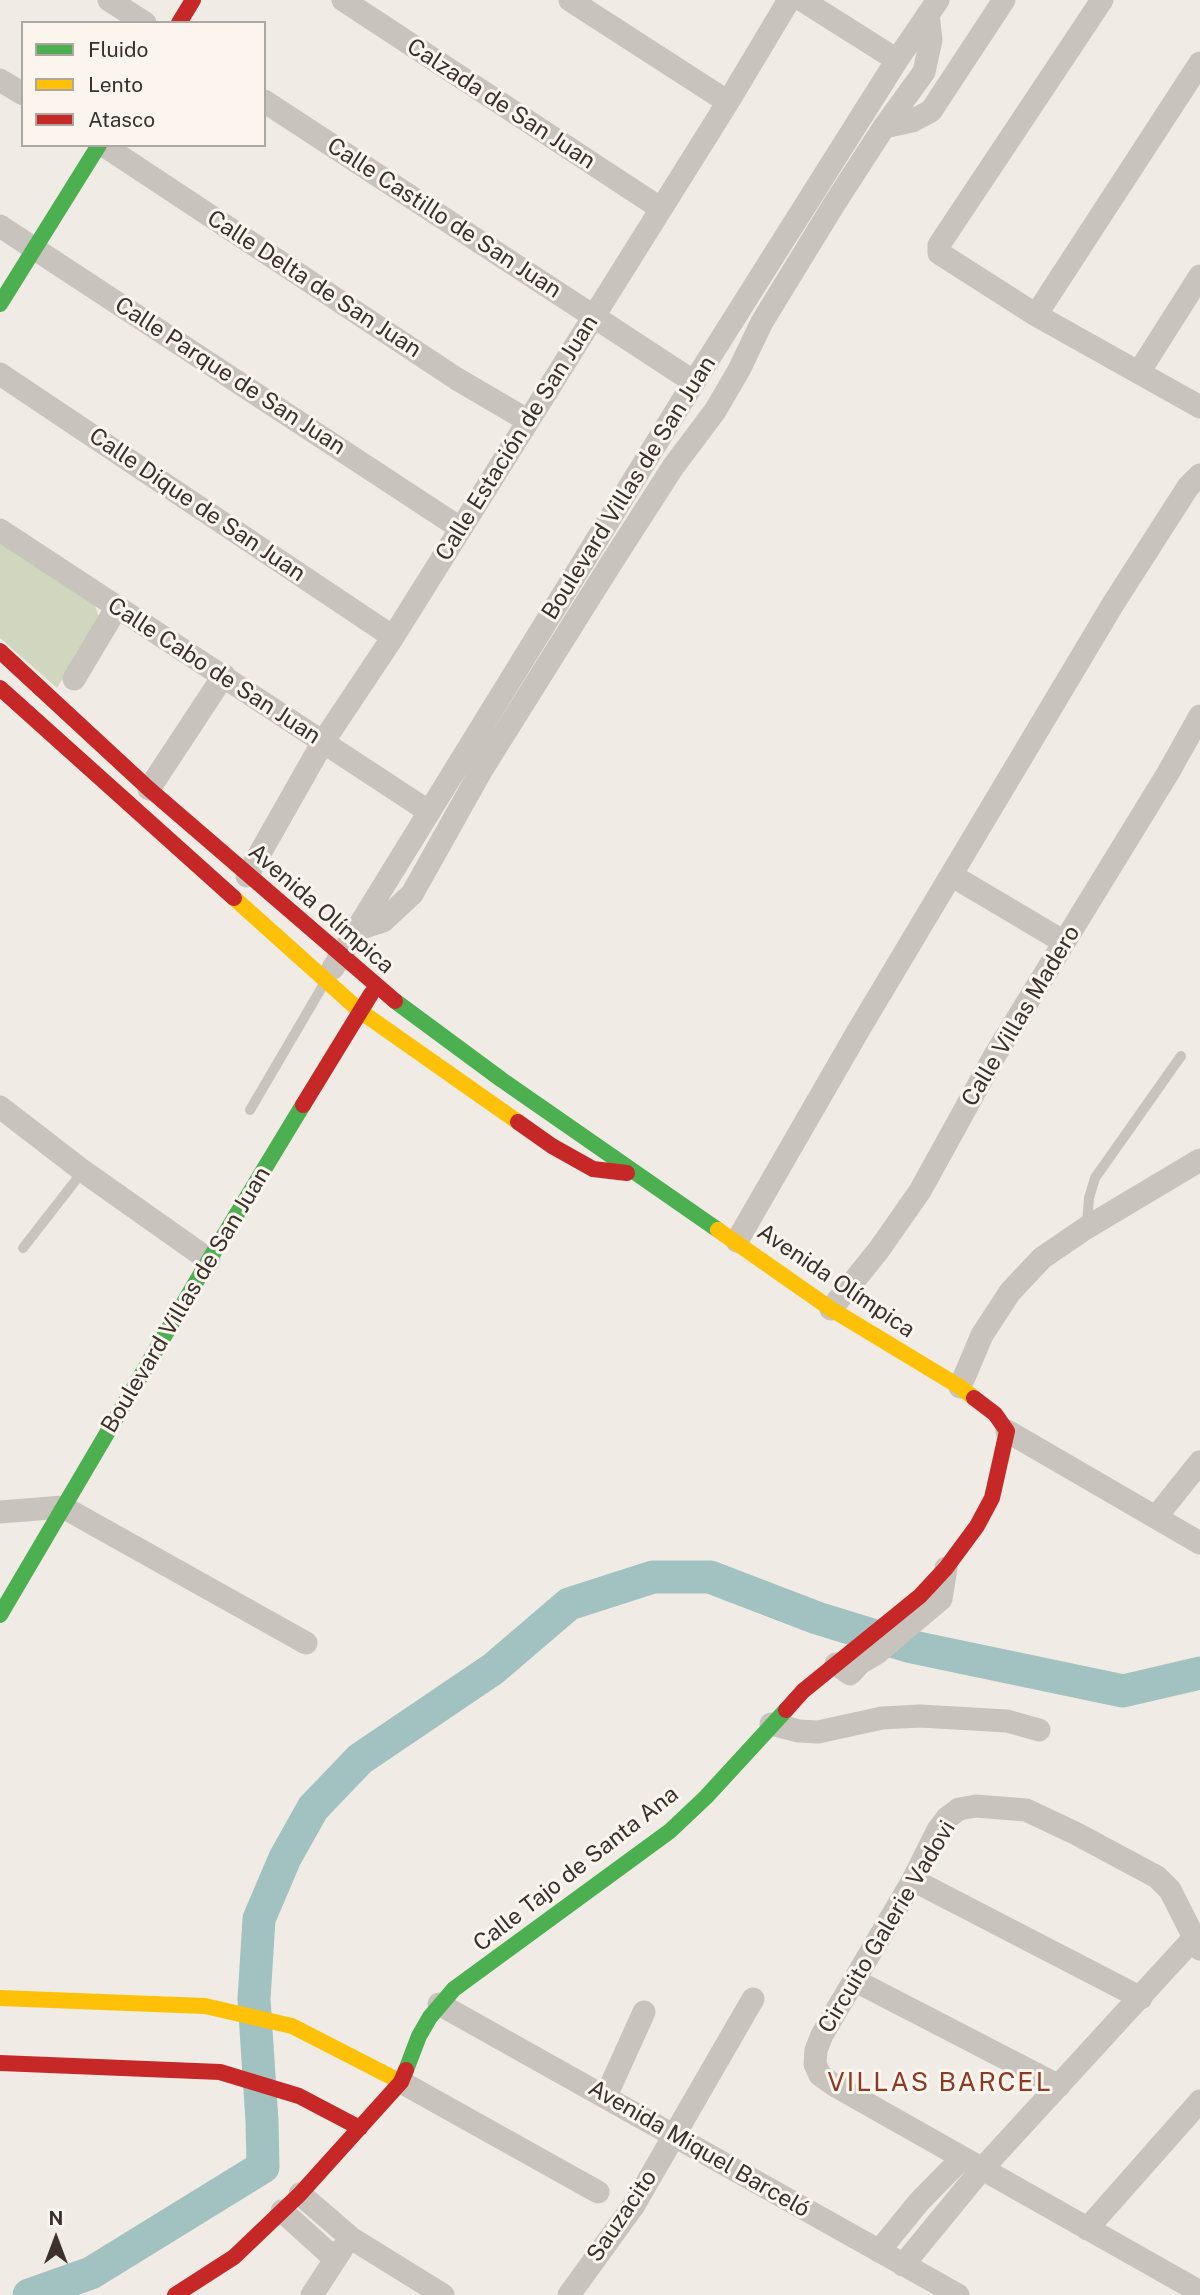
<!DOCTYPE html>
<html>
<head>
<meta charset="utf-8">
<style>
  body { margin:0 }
  #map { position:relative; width:1200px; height:2295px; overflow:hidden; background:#f0ebe5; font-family:"Public Sans",sans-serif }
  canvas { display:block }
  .legend { position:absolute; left:21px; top:21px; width:245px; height:126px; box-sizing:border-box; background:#fbf5ee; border:2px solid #aea6a0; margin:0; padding:9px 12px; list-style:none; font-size:21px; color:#3b302b }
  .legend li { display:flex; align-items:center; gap:14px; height:35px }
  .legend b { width:35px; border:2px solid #aea6a0 }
  .north { position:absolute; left:21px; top:2204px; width:70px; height:70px; -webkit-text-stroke:5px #fbf5ee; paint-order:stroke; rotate:0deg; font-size:19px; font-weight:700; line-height:28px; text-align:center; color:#3b302b }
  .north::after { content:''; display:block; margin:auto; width:24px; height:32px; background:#3b302b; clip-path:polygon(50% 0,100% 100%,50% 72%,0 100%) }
</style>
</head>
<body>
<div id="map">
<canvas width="1200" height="2295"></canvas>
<ul class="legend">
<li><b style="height:9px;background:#4caf50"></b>Fluido</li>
<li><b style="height:9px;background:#ffc107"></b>Lento</li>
<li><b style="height:9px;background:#c62828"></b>Atasco</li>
</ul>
<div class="north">N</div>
</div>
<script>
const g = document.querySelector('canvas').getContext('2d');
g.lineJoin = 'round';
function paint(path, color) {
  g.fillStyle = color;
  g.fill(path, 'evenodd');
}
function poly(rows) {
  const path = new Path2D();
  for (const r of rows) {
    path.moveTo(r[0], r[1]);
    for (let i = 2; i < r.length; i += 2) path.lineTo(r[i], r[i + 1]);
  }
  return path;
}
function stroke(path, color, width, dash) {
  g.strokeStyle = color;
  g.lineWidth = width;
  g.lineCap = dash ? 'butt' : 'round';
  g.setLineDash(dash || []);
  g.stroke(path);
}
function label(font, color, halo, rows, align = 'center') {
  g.font = font + ' "Public Sans",sans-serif';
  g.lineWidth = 6;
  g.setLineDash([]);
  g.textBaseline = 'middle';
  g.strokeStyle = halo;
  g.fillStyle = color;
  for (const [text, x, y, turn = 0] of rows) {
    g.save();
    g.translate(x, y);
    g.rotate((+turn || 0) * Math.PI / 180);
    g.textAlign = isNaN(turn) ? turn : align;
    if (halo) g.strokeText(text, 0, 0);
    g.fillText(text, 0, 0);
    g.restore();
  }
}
paint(poly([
  [0,539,92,597,99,617,57,688,0,638]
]), '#d1d6bf');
stroke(poly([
  [29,2295,91,2273,263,2167,262,2121,254,1999,259,1919,285,1858,313,1808,360,1759,493,1669,569,1604,653,1577,710,1577,817,1618,908,1646,1123,1691,1200,1673]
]), '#a1c2c1', 33);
stroke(poly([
  [250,1110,325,982],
  [1087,1225,1089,1198,1095,1178,1181,1056],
  [23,1248,83,1171]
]), '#c9c3be', 10);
stroke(poly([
  [109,0,145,23],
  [343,0,660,208],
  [570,0,728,102],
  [802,0,897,60],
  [1102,0,939,245,939,253,1036,315,1200,407],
  [0,80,23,94],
  [264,101,694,382],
  [884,127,912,121,931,111,1004,0],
  [103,145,457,379,527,420],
  [0,226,460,528],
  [1036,315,1200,63],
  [1139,372,1200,276],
  [0,374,393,637],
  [0,530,428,811],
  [74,679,117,607],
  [149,789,224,675],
  [951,875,1064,942],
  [247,876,323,742,393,637,728,102,789,0],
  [358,929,383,921,412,894,481,771,610,565,673,467,715,411,739,370,762,322,833,206,884,127,924,72,931,40,928,14],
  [333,968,694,382,897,60,938,0],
  [0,1107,83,1171,209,1260],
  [737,1241,858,1031,1113,604,1188,487,1200,475],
  [831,1309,878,1251,920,1191,995,1055,1168,773,1200,716],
  [960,1387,982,1335,1010,1292,1042,1258,1086,1228,1200,1160],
  [1007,1431,1200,1543],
  [0,1512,63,1507,306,1643],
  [1156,1517,1200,1462],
  [836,1664,850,1674,860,1663,877,1653,941,1599,946,1568],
  [771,1724,799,1731,818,1732,882,1718,920,1716,1007,1721,1039,1730],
  [913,1880,1141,1998],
  [1200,1949,1170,1890,1157,1877,1075,1833,1026,1810,976,1806,959,1809,947,1818,938,1830,913,1880,822,2035,816,2050,815,2064,820,2075,834,2085,1200,2292],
  [854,1980,1059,2086],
  [439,2004,958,2295],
  [401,2082,598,2192],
  [606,2096,644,2012],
  [300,2194,351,2238,443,2295],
  [282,2211,335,2259],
  [1087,2229,1200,2101],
  [879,2251,919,2202,961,2159],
  [903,2265,981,2170,1193,1939],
  [312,2295,342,2249],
  [569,2295,634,2205,753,1999]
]), '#c9c3be', 23);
stroke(poly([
  [0,304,99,145],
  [395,1001,502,1080,718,1230],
  [0,1615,209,1260,303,1105],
  [406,2070,419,2036,430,2017,454,1989,670,1831,706,1797,786,1710]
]), '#4caf50', 16);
stroke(poly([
  [234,898,360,1011,518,1122],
  [718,1230,831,1309,960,1387,974,1398],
  [0,1998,205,2006,292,2026,401,2082]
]), '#ffc107', 16);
stroke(poly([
  [179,23,193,0],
  [0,651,149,789,395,1001],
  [0,688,234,898],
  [303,1105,371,994],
  [518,1122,552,1146,593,1169,627,1173],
  [786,1710,803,1691,920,1596,946,1568,977,1526,992,1498,1007,1431,995,1414,974,1398],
  [0,2063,220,2072,299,2096,360,2128],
  [175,2295,234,2257,300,2194,401,2082,406,2070]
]), '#c62828', 16);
label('23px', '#3b302b', '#fbf5ee', [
  ["Calzada de San Juan",501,104,33],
  ["Calle Castillo de San Juan",444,218,33],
  ["Calle Delta de San Juan",314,284,33],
  ["Calle Parque de San Juan",230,376,33],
  ["Calle Estación de San Juan",517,438,-58],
  ["Boulevard Villas de San Juan",629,488,-58],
  ["Calle Dique de San Juan",197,505,34],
  ["Calle Cabo de San Juan",214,671,33],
  ["Avenida Olímpica",321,909,41],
  ["Calle Villas Madero",1021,1016,-59],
  ["Avenida Olímpica",836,1281,34],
  ["Boulevard Villas de San Juan",186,1300,-59],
  ["Calle Tajo de Santa Ana",576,1869,-38],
  ["Circuito Galerie Vadovi",887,1927,-59],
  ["Avenida Miquel Barceló",699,2149,30],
  ["Sauzacito",622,2216,-56]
]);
g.letterSpacing = '2px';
label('26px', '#8c3b22', '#fbf5ee', [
  ["VILLAS BARCEL",940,2083]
]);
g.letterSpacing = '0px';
</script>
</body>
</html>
